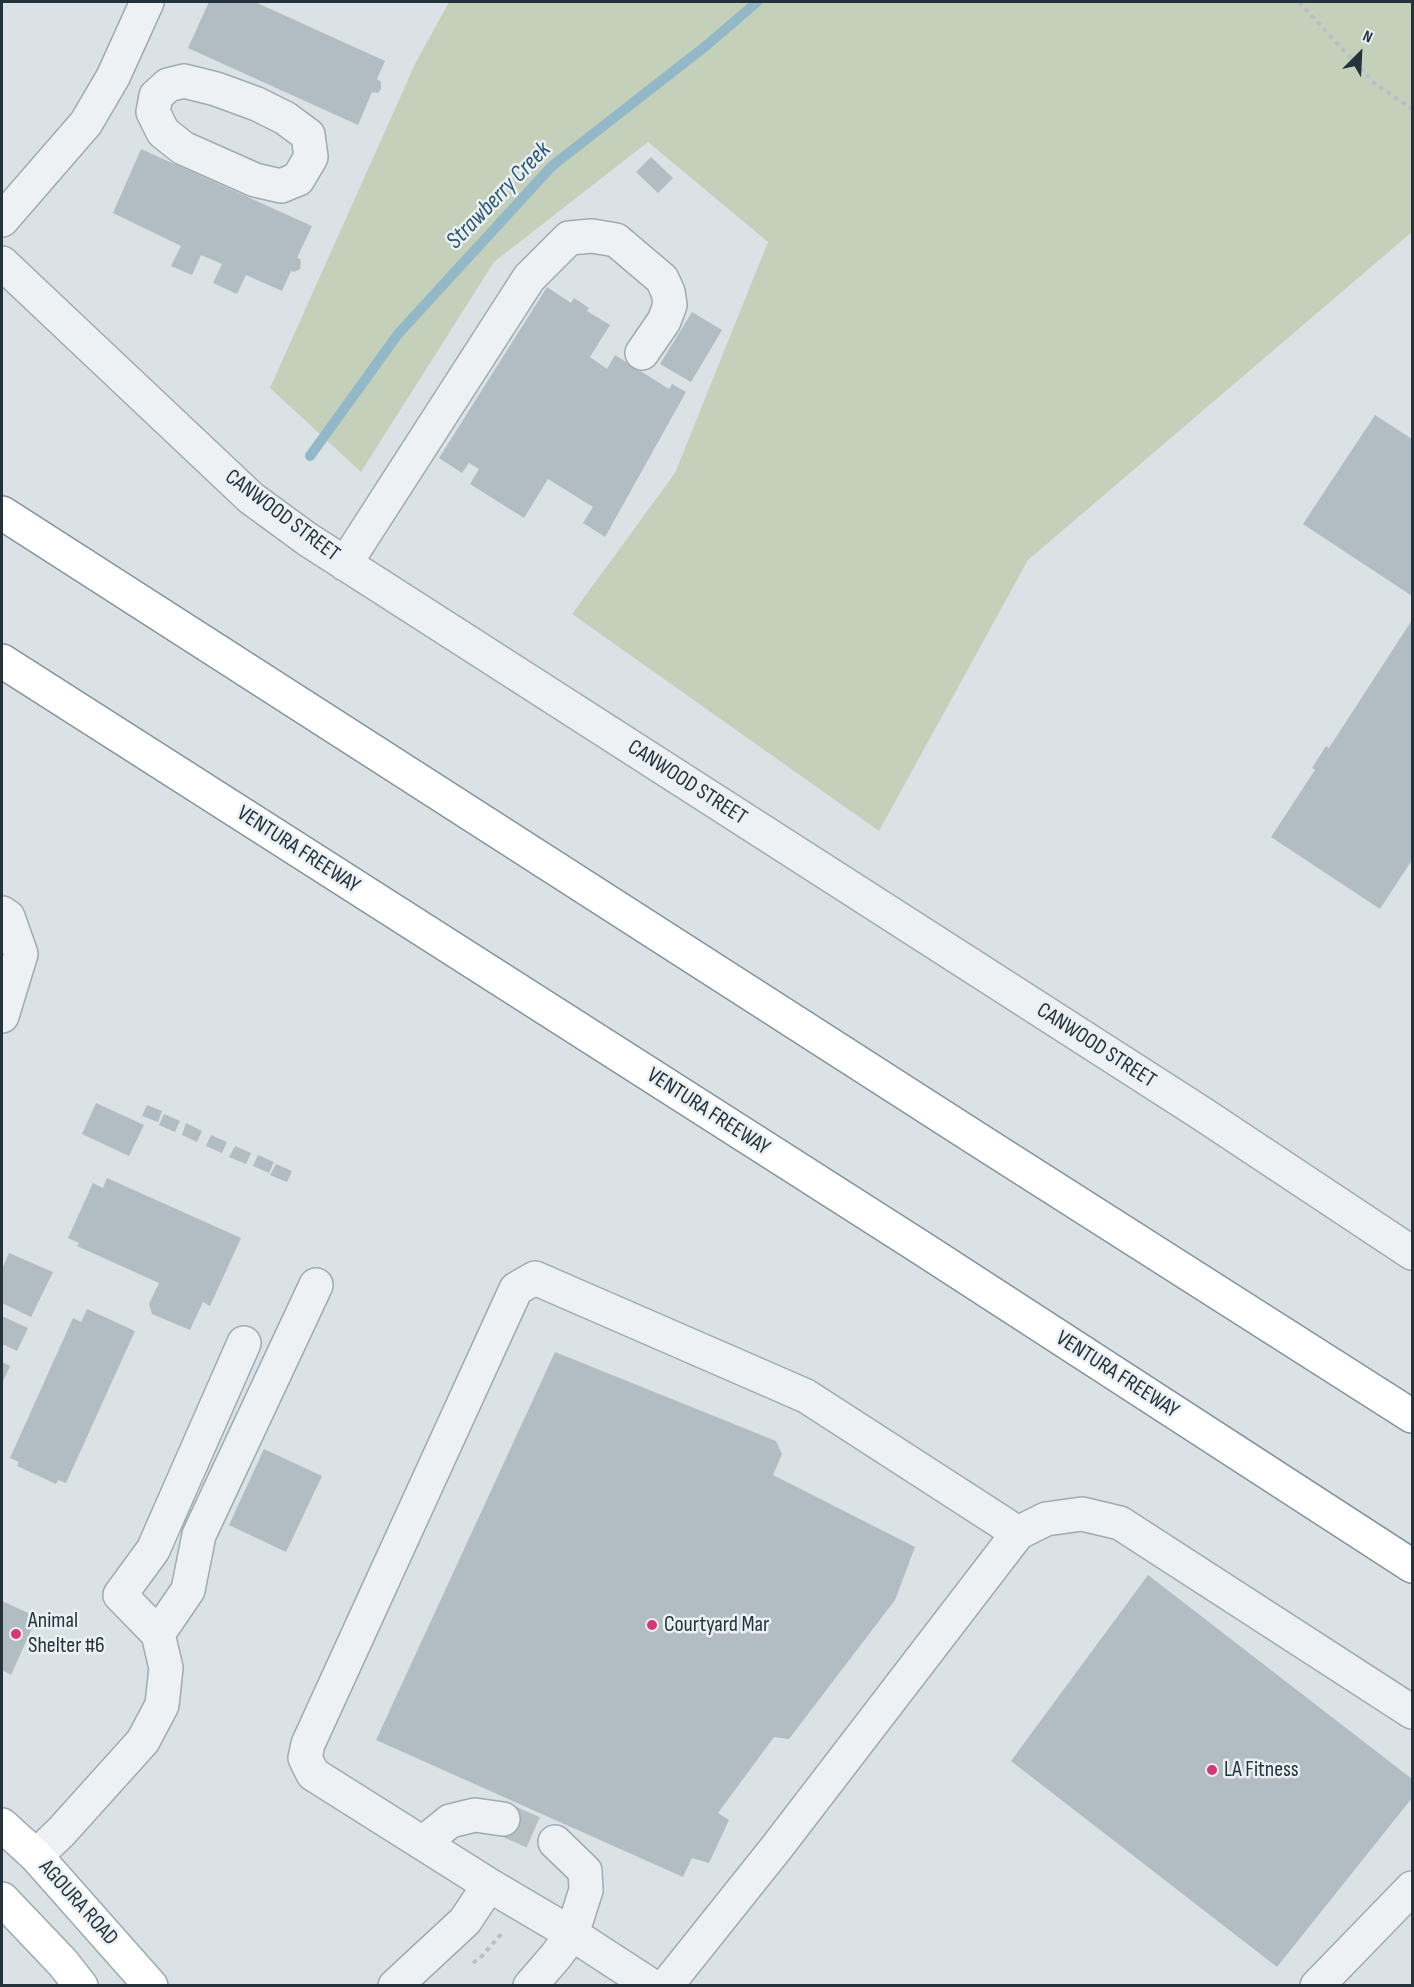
<!DOCTYPE html>
<html>
<head>
<meta charset="utf-8">
<style>
  body { margin:0 }
  #map { position:relative; width:1414px; height:1987px; overflow:hidden; background:#dbe2e6; font-family:"Sofia Sans Condensed",sans-serif }
  canvas { display:block }
  .frame { position:absolute; inset:0; border:3px solid #24323c; pointer-events:none }
  .north { position:absolute; left:1330px; top:24px; width:60px; height:60px; -webkit-text-stroke:4px #eaf0f4; paint-order:stroke; rotate:24deg; font-size:16px; font-weight:700; line-height:24px; text-align:center; color:#24323c }
  .north::after { content:''; display:block; margin:auto; width:21px; height:27px; background:#24323c; clip-path:polygon(50% 0,100% 100%,50% 72%,0 100%) }
</style>
</head>
<body>
<div id="map">
<canvas width="1414" height="1987"></canvas>
<div class="frame"></div>
<div class="north">N</div>
</div>
<script>
const g = document.querySelector('canvas').getContext('2d');
g.lineJoin = 'round';
function paint(path, color) {
  g.fillStyle = color;
  g.fill(path, 'evenodd');
}
function poly(rows) {
  const path = new Path2D();
  for (const r of rows) {
    path.moveTo(r[0], r[1]);
    for (let i = 2; i < r.length; i += 2) path.lineTo(r[i], r[i + 1]);
  }
  return path;
}
function stroke(path, color, width, dash) {
  g.strokeStyle = color;
  g.lineWidth = width;
  g.lineCap = dash ? 'butt' : 'round';
  g.setLineDash(dash || []);
  g.stroke(path);
}
function label(font, color, halo, rows, align = 'center') {
  g.font = font + ' "Sofia Sans Condensed",sans-serif';
  g.lineWidth = 5;
  g.setLineDash([]);
  g.textBaseline = 'middle';
  g.strokeStyle = halo;
  g.fillStyle = color;
  for (const [text, x, y, turn = 0] of rows) {
    g.save();
    g.translate(x, y);
    g.rotate((+turn || 0) * Math.PI / 180);
    g.textAlign = isNaN(turn) ? turn : align;
    if (halo) g.strokeText(text, 0, 0);
    g.fillText(text, 0, 0);
    g.restore();
  }
}
paint(poly([
  [449,2,1412,2,1412,232,1028,560,879,831,572,614,675,473,768,242,648,142,494,262,361,472,270,388,416,62]
]), '#c5d0bb');
stroke(poly([
  [310,456,398,334,552,166,707,45,757,2]
]), '#93b9c8', 10);
paint(poly([
  [209,2,255,2,385,61,377,79,381,82,381,89,378,93,372,92,358,125,188,48],
  [141,149,312,226,297,258,300,259,301,263,300,269,294,272,291,271,282,291,246,275,237,294,213,283,222,264,201,255,192,275,171,266,181,246,113,213],
  [651,157,673,178,658,193,636,172],
  [547,287,571,303,574,298,589,308,587,311,610,325,590,357,607,369,615,355,669,389,672,384,686,392,605,537,583,523,593,507,548,479,524,518,470,484,479,469,469,463,462,473,439,458],
  [692,312,722,330,691,382,660,364],
  [1375,415,1412,439,1412,596,1303,524],
  [1412,620,1412,860,1380,909,1271,837,1315,770,1312,768,1326,746,1329,748],
  [96,1103,144,1125,129,1156,82,1134],
  [147,1105,162,1111,158,1122,142,1116],
  [164,1114,180,1121,175,1132,159,1125],
  [186,1123,202,1131,197,1142,182,1135],
  [211,1135,227,1142,222,1153,206,1146],
  [235,1146,251,1153,246,1164,229,1157],
  [258,1155,274,1162,269,1173,253,1166],
  [276,1164,292,1171,287,1182,270,1175],
  [107,1178,241,1238,210,1306,203,1302,190,1330,152,1314,149,1304,159,1283,77,1246,79,1243,68,1238,93,1183,103,1188],
  [9,1253,53,1272,31,1317,2,1303,2,1269],
  [87,1309,135,1331,66,1483,58,1480,56,1484,17,1466,19,1462,10,1458,73,1318,81,1322],
  [2,1316,28,1328,17,1351,2,1344],
  [555,1352,776,1441,782,1454,773,1475,915,1547,895,1600,789,1739,774,1737,718,1813,729,1820,709,1863,692,1858,683,1877,376,1740],
  [2,1362,10,1366,2,1384],
  [264,1449,322,1476,286,1552,229,1525],
  [1148,1575,1412,1779,1412,1798,1277,1967,1011,1761],
  [2,1601,37,1617,11,1675,2,1670]
]), '#b2bcc3');
stroke(poly([
  [503,1819,555,1842]
]), '#b6bfc4', 33, [33, 16]);
const minor = poly([
  [184,81,216,89,257,104,285,118,308,135,311,157,298,179,281,186,255,180,183,148,163,132,153,112,156,96,168,85,184,81],
  [2,220,86,123,113,77,147,2],
  [2,263,251,498,307,539,1201,1113,1412,1253],
  [345,564,529,278,569,238,592,236,616,240,662,279,668,292,670,305,664,321,642,353],
  [2,913,8,917,21,954,2,1016],
  [1018,1533,1046,1519,1082,1514,1120,1523,1412,1712],
  [158,1634,188,1590,199,1535,316,1285],
  [423,1843,450,1821,475,1815,503,1819],
  [36,1856,61,1832,143,1741,162,1705,166,1668,158,1634,120,1595,153,1550,244,1343],
  [489,1885,313,1774,305,1758,308,1744,516,1289,535,1278,806,1396,1018,1533,777,1847,666,1986],
  [395,1986,465,1921,489,1885,572,1934,652,1986],
  [530,1986,556,1956,572,1934,586,1890,585,1871,555,1842],
  [1317,1986,1412,1888]
]);
const major = poly([
  [2,1825,36,1856,151,1986],
  [2,1899,63,1963,81,1986]
]);
const highway = poly([
  [2,513,977,1139,1412,1416],
  [2,661,920,1247,1412,1566]
]);
stroke(minor, '#a0aab0', 36);
stroke(major, '#9aa9b2', 36);
stroke(highway, '#82939d', 36);
stroke(poly([
  [1299,2,1373,82,1412,109],
  [473,1963,482,1956,503,1932]
]), '#b9bfc4', 4, [4.5, 4.5]);
stroke(minor, '#edf1f4', 33);
stroke(major, '#fff', 33);
stroke(highway, '#fff', 33);
for (const [x, y, r, color] of [
  [652,1625,6,"#d33872"],
  [16,1634,6,"#d33872"],
  [1212,1770,6,"#d33872"]
]) {
  const dot = new Path2D();
  dot.arc(x, y, r, 0, 2 * Math.PI);
  g.fillStyle = color;
  g.fill(dot);
  stroke(dot, '#eaf0f4', 2);
}
label('22px', '#24323c', '#eaf0f4', [
  ["CANWOOD STREET",282,516,37],
  ["CANWOOD STREET",687,783,33],
  ["VENTURA FREEWAY",298,850,33],
  ["CANWOOD STREET",1096,1046,33],
  ["VENTURA FREEWAY",708,1112,33],
  ["VENTURA FREEWAY",1117,1375,33],
  ["AGOURA ROAD",78,1903,48]
]);
label('22px', '#24323c', '#eaf0f4', [
  ["Animal",28,1621],
  ["Shelter #6",28,1646],
  ["Courtyard Mar",664,1625],
  ["LA Fitness",1224,1770]
], 'left');
label('italic 24px', '#2d5b72', '#eaf0f4', [
  ["Strawberry Creek",499,196,-46]
]);
</script>
</body>
</html>
